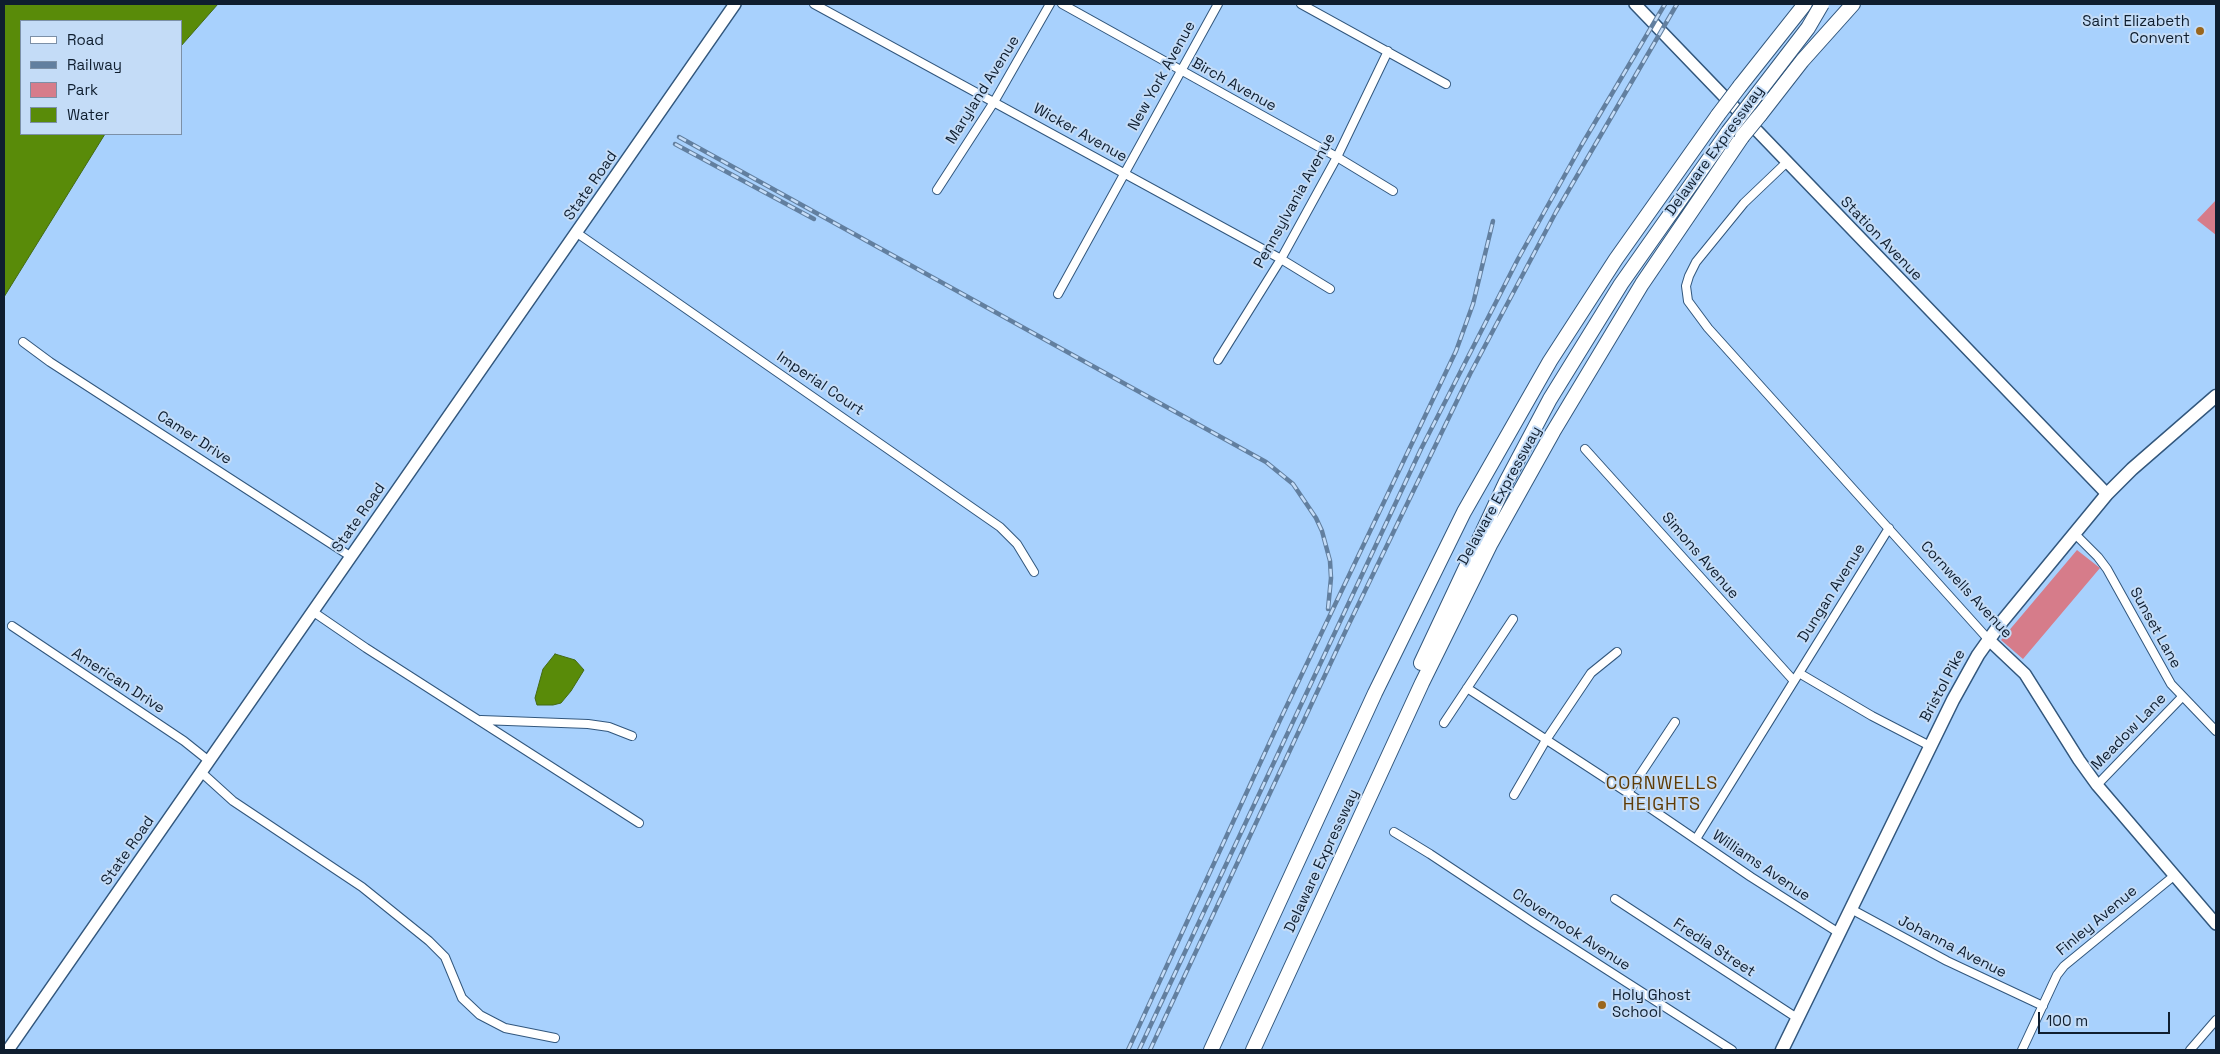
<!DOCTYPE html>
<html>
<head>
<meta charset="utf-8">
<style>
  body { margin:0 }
  #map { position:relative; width:2220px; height:1054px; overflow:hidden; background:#a8d1fd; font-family:"Space Grotesk",sans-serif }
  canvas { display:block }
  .frame { position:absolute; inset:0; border:5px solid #0f1e2f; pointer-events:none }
  .legend { position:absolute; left:20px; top:20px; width:162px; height:115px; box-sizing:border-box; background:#c4dcf7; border:1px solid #7c90a7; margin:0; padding:6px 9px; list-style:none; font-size:15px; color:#0f1e2f }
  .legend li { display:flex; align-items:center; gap:10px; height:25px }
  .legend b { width:25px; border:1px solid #7c90a7 }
  .scale { position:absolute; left:2038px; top:1012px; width:132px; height:22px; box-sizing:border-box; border:2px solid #0f1e2f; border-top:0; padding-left:6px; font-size:15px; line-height:18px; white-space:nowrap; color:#0f1e2f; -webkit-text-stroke:4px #c4dcf7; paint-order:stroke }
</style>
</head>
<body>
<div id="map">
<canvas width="2220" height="1054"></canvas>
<div class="frame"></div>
<ul class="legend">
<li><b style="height:6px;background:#fff"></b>Road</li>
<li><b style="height:6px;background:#627f9f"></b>Railway</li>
<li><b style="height:14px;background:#d67c8a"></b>Park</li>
<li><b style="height:14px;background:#598b09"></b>Water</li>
</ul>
<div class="scale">100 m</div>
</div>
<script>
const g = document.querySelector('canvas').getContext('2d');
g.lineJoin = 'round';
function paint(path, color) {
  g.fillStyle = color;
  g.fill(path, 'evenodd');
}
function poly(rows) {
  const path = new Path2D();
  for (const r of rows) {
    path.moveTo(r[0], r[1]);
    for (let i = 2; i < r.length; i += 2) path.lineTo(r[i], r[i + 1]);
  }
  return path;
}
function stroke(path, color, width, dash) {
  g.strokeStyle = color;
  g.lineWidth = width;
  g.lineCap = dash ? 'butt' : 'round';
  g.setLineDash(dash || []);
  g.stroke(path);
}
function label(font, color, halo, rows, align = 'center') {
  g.font = font + ' "Space Grotesk",sans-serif';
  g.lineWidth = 4;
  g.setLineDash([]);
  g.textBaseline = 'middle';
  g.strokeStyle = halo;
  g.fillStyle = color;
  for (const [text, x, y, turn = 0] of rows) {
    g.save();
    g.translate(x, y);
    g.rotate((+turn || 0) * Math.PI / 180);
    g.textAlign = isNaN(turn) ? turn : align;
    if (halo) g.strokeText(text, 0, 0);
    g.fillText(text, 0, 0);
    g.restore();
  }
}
paint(poly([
  [2216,200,2216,235,2197,220],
  [2077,550,2100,568,2023,659,2001,640]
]), '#d67c8a');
const water = poly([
  [4,4,218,4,181,46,181,21,21,21,21,134,105,134,4,297,4,4],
  [555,654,575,660,584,670,571,691,561,703,553,705,537,705,535,698,543,669,555,654]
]);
paint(water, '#598b09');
stroke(water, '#436a14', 1);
const street = poly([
  [814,4,1281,259,1330,289],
  [1062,4,1337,157,1393,191],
  [1301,4,1446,84],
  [1787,162,1744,203,1696,262,1689,276,1686,286,1688,301,1708,328,1988,639],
  [937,190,994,102,1050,4],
  [577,233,1000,527,1017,544,1034,572],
  [1058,294,1218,4],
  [23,342,50,362,350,556],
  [1218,360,1281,259,1337,157,1388,51],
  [1585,449,1794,681],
  [2075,534,2098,557,2107,569,2171,684,2216,731],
  [312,611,366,648,639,823],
  [12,626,184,741,209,761],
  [1799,673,1872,716,1930,746],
  [1467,688,1628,793,1751,877,1839,933],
  [481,720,588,724,609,727,632,736],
  [1444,723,1513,619],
  [201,772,233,801,362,887,429,941,445,957,462,998,480,1015,505,1028,555,1038],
  [2097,785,2182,697],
  [1628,793,1675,722],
  [1514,795,1546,740,1591,673,1617,652],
  [1394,832,1430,854,1534,923,1732,1050],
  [1696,839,1889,528],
  [1615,899,1797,1018],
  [1851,909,1947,961,2043,1006],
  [2022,1050,2057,975,2064,966,2175,875],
  [2190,1050,2216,1020]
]);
const secondary = poly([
  [1635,4,2107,494],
  [1988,639,2025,674,2079,760,2097,785,2216,924],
  [8,1050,735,4]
]);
const primary = poly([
  [1782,1050,1953,700,1978,655,2000,624,2107,494,2132,469,2216,396]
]);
const highway = poly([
  [1740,86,1805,4],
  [1760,115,1802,61,1853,4],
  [1421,663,1506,482,1550,399,1621,284,1728,132],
  [1211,1050,1375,693,1464,512,1550,361,1616,259,1718,115],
  [1253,1050,1422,683,1491,543,1553,432,1642,284,1742,137]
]);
stroke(street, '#32577d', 10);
stroke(secondary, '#32577d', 14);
stroke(primary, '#32577d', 15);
stroke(highway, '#32577d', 16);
stroke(street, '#fff', 8);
stroke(secondary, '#fff', 11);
stroke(primary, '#fff', 12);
stroke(highway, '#fff', 14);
const rail = poly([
  [679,137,1266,462,1293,484,1316,518,1322,531,1330,561,1331,578,1328,609],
  [675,144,814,219],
  [1128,1050,1280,720,1456,351,1473,304,1493,221],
  [1139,1050,1421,449,1518,259,1581,146,1665,4],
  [1150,1050,1347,628,1470,374,1556,212,1677,4]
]);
stroke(rail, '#627f9f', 4.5);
stroke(rail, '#c4dcf7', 2.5, [8]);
const highwayBridge = poly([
  [1718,115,1740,86],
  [1728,132,1808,28,1822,4],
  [1742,137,1760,115]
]);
stroke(highwayBridge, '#32577d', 16, []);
stroke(highwayBridge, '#fff', 14);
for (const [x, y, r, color] of [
  [2200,31,5,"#9a661c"],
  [1602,1005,5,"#9a661c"]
]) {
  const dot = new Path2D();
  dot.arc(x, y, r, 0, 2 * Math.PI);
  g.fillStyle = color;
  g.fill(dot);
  stroke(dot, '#c4dcf7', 2);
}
label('15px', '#0f1e2f', '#c4dcf7', [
  ["Saint Elizabeth",2190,22],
  ["Convent",2190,39],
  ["Holy Ghost",1612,996,"left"],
  ["School",1612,1013,"left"]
], 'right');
label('15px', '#0f1e2f', '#c4dcf7', [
  ["New York Avenue",1162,76,-61],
  ["Birch Avenue",1234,85,29],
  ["Maryland Avenue",983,90,-58],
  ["Wicker Avenue",1080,133,29],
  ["Delaware Expressway",1715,151,-54],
  ["State Road",591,186,-55],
  ["Pennsylvania Avenue",1295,201,-61],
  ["Station Avenue",1881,239,46],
  ["Imperial Court",820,384,34],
  ["Camer Drive",194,438,33],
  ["Delaware Expressway",1500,496,-61],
  ["State Road",359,518,-55],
  ["Simons Avenue",1700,556,49],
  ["Cornwells Avenue",1966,590,47],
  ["Dungan Avenue",1832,593,-58],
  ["Sunset Lane",2155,628,61],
  ["American Drive",118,681,33],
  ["Bristol Pike",1943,686,-62],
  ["Meadow Lane",2129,732,-46],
  ["State Road",128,851,-55],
  ["Delaware Expressway",1322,861,-65],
  ["Williams Avenue",1761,866,34],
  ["Finley Avenue",2097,921,-40],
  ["Clovernook Avenue",1571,930,33],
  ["Johanna Avenue",1952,947,27],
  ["Fredia Street",1714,948,33]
]);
g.letterSpacing = '1px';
label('18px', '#5e3b05', '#c4dcf7', [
  ["CORNWELLS",1662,784],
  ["HEIGHTS",1662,805]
]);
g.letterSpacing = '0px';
</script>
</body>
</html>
